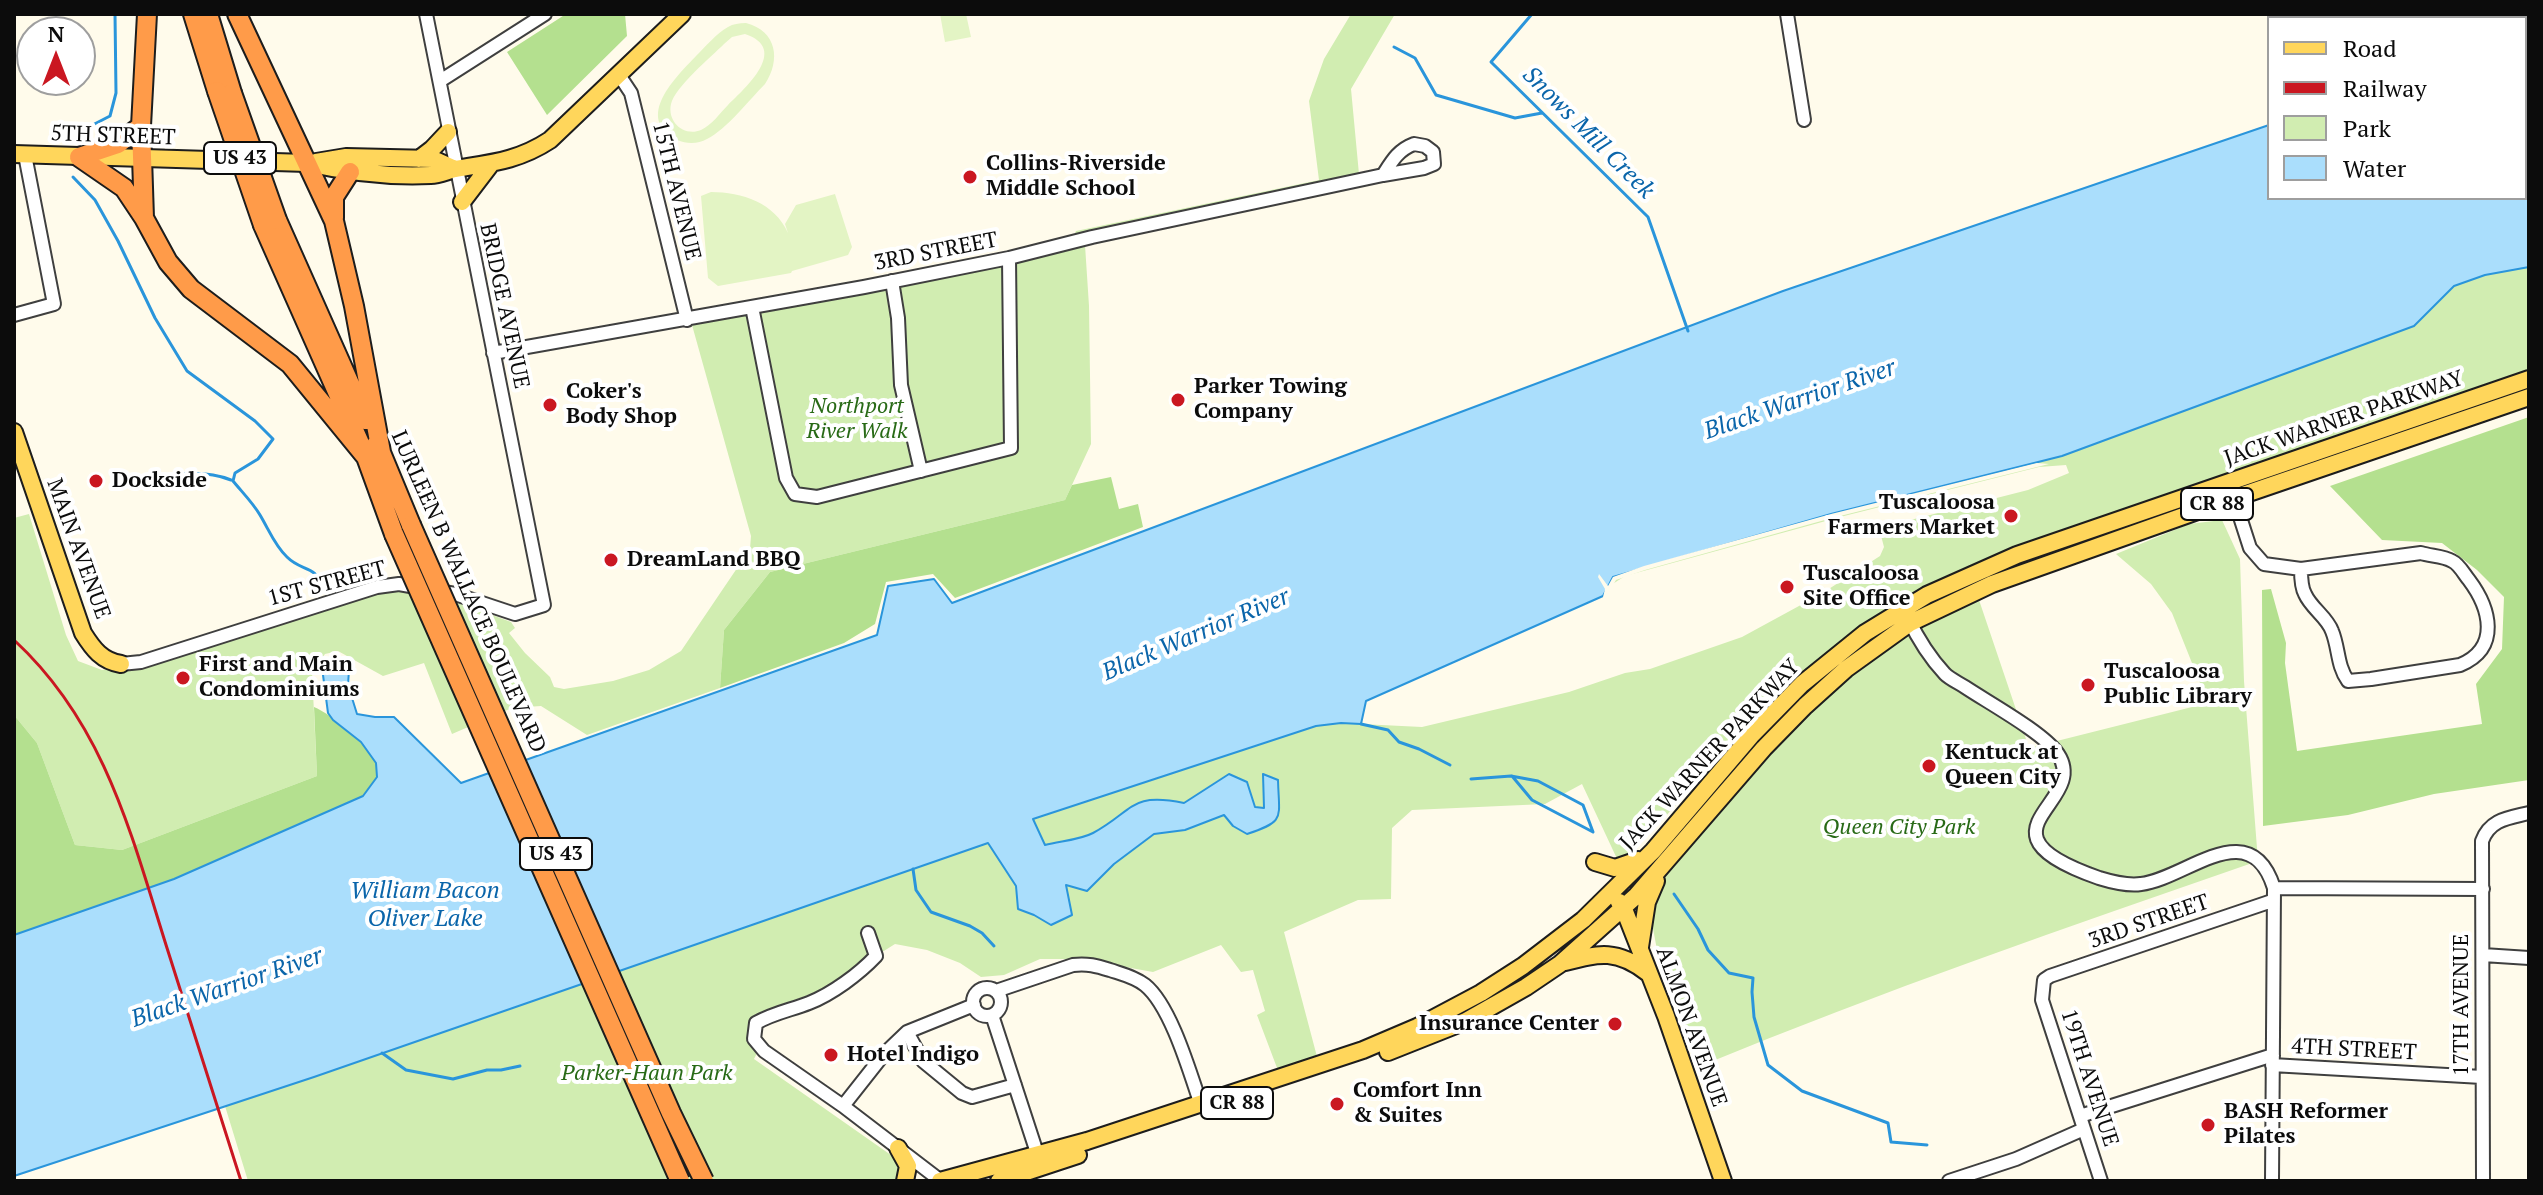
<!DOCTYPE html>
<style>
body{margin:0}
#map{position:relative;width:2543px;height:1195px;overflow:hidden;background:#fffbeb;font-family:"PT Serif",serif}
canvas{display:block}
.frame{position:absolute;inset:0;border:16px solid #0c0c0c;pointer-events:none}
.legend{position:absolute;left:2267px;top:16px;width:260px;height:184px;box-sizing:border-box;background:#fff;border:2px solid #9e9e9e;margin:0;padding:10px 14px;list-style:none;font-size:24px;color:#0c0c0c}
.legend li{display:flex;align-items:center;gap:16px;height:40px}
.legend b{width:40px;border:2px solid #9e9e9e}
.north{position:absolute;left:16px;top:16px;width:80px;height:80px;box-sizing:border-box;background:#fff;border:2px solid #9e9e9e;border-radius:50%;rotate:0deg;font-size:22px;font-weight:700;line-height:32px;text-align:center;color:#0c0c0c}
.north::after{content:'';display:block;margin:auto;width:28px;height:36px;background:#ca1721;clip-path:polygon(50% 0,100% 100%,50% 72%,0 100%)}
</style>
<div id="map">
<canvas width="2543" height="1195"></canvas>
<div class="frame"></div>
<ul class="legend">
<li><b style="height:10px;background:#ffd65b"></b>Road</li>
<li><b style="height:10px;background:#ca1721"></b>Railway</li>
<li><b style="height:22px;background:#d1edb1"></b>Park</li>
<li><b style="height:22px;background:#aadefc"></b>Water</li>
</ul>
<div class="north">N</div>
</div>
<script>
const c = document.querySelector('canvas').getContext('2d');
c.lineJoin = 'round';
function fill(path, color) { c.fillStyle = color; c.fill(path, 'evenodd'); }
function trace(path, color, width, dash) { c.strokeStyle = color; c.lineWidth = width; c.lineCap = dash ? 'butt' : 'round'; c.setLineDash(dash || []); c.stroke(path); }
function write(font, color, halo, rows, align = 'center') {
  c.font = font + ' "PT Serif",serif'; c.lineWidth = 8; c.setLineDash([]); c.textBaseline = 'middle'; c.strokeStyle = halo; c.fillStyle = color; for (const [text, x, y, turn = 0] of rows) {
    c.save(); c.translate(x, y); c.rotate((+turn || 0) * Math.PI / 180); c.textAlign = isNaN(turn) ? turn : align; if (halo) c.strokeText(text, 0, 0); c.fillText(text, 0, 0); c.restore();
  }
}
fill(new Path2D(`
 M1351 14H1395L1351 89 1360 185 1085 245 1089 306 1091 444 1065 500 770 572 724 630 720 688 587 735 541 706 512 708 452 734 424 663 383 676 338 651 325 654 312 671 317 776 122 850 75 845 37 743 14 715V518L29 514 66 635 78 661 102 670 152 661 373 590C421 588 466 605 511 622L515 628 509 633 525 653 550 677 554 687 564 689 613 681 649 670 681 651 750 549 751 536 692 325 1069 246 1076 231 1319 180 1309 101 1324 59Z
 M2529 267V369L2277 456 1981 564 1883 611 1803 671 1761 710 1665 817 1619 863 1582 784 1545 804 1412 810 1392 828 1391 899 1358 900 1284 932 1320 1068 1282 1081 1257 1015 1265 1011 1253 970 1241 972 1221 945 1153 972 1081 959H1040L1004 975 981 977 960 963 927 950 895 944 820 991 756 1014C745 1028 746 1040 757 1053L754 1059 898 1160 901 1164V1181H248L225 1106 988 842 1016 886 1018 909 1034 915 1066 884 1087 891 1114 864 1154 834 1185 830 1224 815 1233 826 1265 808 1255 807 1247 782 1229 774 1184 803C1129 791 1134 812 1093 833 1079 840 1059 841 1044 845L1033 819 1316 726 1341 723 1422 727 1569 692 1625 673 1650 669 1742 637 1821 594 1880 556 1884 547 1879 528 2028 490 2069 473 2066 465 2039 467 1844 516 1625 576 1608 587 1599 574 2062 456 2413 326 2453 286 2485 275Z
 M2222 520 2240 559 2244 681 2258 861C2070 926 1882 991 1698 1067L1658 955 1651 918 1664 866 1764 748 1906 627 1978 597 2029 748 2208 703 2172 613 2151 584 2116 554 2189 524Z`), '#d1edb1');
fill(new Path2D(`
 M566 14H625L627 36 547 115 507 52Z
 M2529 417V780L2434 794 2348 815 2263 826 2262 590 2271 589 2286 643 2285 663 2297 751 2482 724 2476 684 2502 649 2504 597 2477 570 2442 543 2382 540 2330 486Z
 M1111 477 1119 509 1138 504 1143 527 955 598 933 574 886 582 875 624 844 643 720 688 724 630 770 572 1065 500 1072 485Z
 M314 707C331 714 371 745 376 764 377 768 377 773 377 777L363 796 174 879 14 935V715L37 743 75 845 122 850 317 776Z`), '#b4e08f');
fill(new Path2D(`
 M940 14H966L971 37 945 42Z
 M746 23C777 31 781 60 765 84 749 100 727 129 707 139 698 144 687 144 677 140 633 118 677 76 696 56 706 46 716 34 728 27 733 24 739 23 746 23ZM745 34C790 49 745 88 728 105 720 113 712 125 701 130 684 137 667 122 671 104 675 87 711 57 724 44L732 37Z
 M711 192C742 192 775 203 788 233L785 224 796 205 835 194 852 247 848 255 792 271 791 273 718 286 708 278 701 196Z`), '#e3f4c4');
const water = new Path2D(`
 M2529 37V267L2485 275 2454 286 2414 326 2062 456 1831 514 1613 577 1603 596 1366 701 1361 724 1341 723 1316 726 1033 819 1045 845C1060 841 1080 840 1093 833 1134 811 1129 792 1184 803L1229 774 1247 782 1255 807 1264 808 1263 774 1278 780C1279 819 1286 821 1247 834L1233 826 1224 815 1185 830 1154 834 1114 864 1087 891 1066 885 1072 915 1051 925 1034 915 1018 909 1016 886 988 843 314 1077 14 1176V935L174 879 363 796 377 777 376 763 361 742 333 720 328 713 323 675 327 664 338 661 349 670 348 685 357 714 375 717H394L461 783 877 635 888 586 934 579 952 603 1783 291 2269 125V198H2525V38Z`);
fill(water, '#aadefc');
trace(water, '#2a95db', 2);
fill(new Path2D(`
 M2037 463 2049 464 1832 518 1645 570 1616 580 1606 598 1602 601 1605 589 1598 577 1599 574 1608 586 1613 577 1644 566 1831 514Z`), '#fffbeb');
trace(new Path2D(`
 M1532 14 1491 62 1648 217 1688 331
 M1394 47 1415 58 1436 95 1515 118 1542 113
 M77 133 110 116 116 93 115 14
 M73 177 95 200 118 241 155 318 187 371 255 421 273 439 258 459 235 473 233 481C242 492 253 503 260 515 269 530 275 546 287 557 302 572 314 564 324 587
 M160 477C184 472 208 471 231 480
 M1361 724 1388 730 1399 742 1419 749 1450 765
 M1512 776 1532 800 1593 832
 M1471 779 1511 776 1538 781 1583 805 1593 832
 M913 869 916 890 931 912 970 926 982 933 994 946
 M1674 894 1698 929 1708 950 1729 973 1753 978 1752 992 1754 1017 1768 1065 1802 1091 1888 1123 1891 1142 1927 1145
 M382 1053 406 1070 453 1079 487 1070H501L520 1066`), '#2a95db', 3);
const minor = new Path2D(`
 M1787 14 1804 120
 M619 75 631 93 687 320
 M440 81 545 14
 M1414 144 1425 146 1433 152 1434 164 1424 168 1383 175C1392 161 1398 150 1414 144Z
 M892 281 898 318 901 385 921 471
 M752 307 786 478 795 494 817 497 1011 448 1009 258
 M14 315 54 304 25 155
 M493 353 864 287 1009 258 1092 237 1383 175
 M2232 492 2250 548 2264 564 2301 569
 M2421 553C2430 556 2444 556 2452 561 2459 564 2464 574 2469 580 2490 608 2501 648 2460 665L2371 679 2348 681C2337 666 2339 648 2332 631 2327 617 2311 608 2305 594 2301 587 2301 577 2301 569Z
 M1908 618C1917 637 1931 659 1945 674 1950 679 1959 683 1965 687 1989 703 2044 733 2058 754 2091 804 1965 831 2099 878 2112 882 2127 886 2141 884 2186 879 2250 812 2274 888L2272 1181
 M121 664 141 662 377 587 399 584 455 594 515 614 544 605 426 14
 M2274 888 2483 889
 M868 933 876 956C859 974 832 994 809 1003 791 1010 773 1013 756 1023L754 1039 764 1051 843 1106 941 1181
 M2483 955 2529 958
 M973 1002a14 14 0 1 1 28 0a14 14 0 1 1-28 0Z
 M996 991 1073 965C1087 963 1097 966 1110 970 1122 974 1135 977 1145 985 1171 1006 1190 1073 1201 1105
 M992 1015 1038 1156
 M907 1032 923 1061 962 1093 972 1097 1015 1085
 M2272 1065 2482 1077
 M843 1106 884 1054 907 1032 974 1005
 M2080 1116 2273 1055
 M1949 1181 2016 1159 2084 1129
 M2101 1181 2042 1000 2044 980 2050 976 2272 901
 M2483 1181 2482 841C2490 819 2509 818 2529 813`);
const major = new Path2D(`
 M14 154 307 163C347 172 389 177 431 175 439 175 447 171 455 169 491 163 518 161 550 140L682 14
 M419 159 432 149 448 132
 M316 162 346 157 433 159 455 169
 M462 202 491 164
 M14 432 83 633C93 649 102 661 121 664
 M1595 862 1615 868 1638 860
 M1619 902 1624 909 1666 1016 1723 1181
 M1640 947 1647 902 1656 881
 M1565 962C1600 953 1617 949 1648 973
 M1388 1052 1466 1021 1526 987 1560 964 1636 896 1764 748 1805 706 1846 669 1910 623 1992 584 2234 498 2529 397
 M898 1148 908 1166 905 1181
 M940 1181 1087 1141 1363 1050 1417 1027 1481 993 1523 966 1583 920 1653 851 1751 736 1802 684 1865 633 1927 595 2017 555 2529 379
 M999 1181 1078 1155`);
const highway = new Path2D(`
 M193 14 217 91
 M208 14 232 93
 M237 14 334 221 354 306 381 452
 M79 157 124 188 144 218 168 262 191 289 290 364 366 457
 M79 157 118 144 141 126
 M144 218 141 126 147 14
 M334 218V197L350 172
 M277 220 366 420
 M263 225 366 457 394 534
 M377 443 411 525`);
trace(minor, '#3f3f3f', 16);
trace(major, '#1d1d1d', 20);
trace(highway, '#1d1d1d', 22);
trace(minor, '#fff', 12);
trace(major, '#ffd65b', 16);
trace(highway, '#ff9b49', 18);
trace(new Path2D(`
 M14 640C105 724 131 834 167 948 192 1026 216 1103 241 1181`), '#ca1721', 3);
const highwayBridge = new Path2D(`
 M217 91 263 225
 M232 93 277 220
 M411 525 671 1113 704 1181
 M394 534 680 1181`);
trace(highwayBridge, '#1d1d1d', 22, []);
trace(highwayBridge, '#ff9b49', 18);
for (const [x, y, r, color] of [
 [970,177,8,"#ca1721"],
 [1178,400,8,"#ca1721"],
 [550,405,8,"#ca1721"],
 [96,481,8,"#ca1721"],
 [2011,516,8,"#ca1721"],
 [611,560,8,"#ca1721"],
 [1787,587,8,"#ca1721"],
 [183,678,8,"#ca1721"],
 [2088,685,8,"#ca1721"],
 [1929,766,8,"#ca1721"],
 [1615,1024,8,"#ca1721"],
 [831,1055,8,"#ca1721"],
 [1337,1104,8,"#ca1721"],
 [2208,1125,8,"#ca1721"]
]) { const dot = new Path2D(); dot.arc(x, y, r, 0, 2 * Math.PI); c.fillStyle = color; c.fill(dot); trace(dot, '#fff', 3); }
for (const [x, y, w] of [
 [240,158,72],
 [2217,504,72],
 [556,854,72],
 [1237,1103,72]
]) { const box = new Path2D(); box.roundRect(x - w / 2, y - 16, w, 32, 6); c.fillStyle = '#fff'; c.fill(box); trace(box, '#0c0c0c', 2); }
write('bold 20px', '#0c0c0c', null, [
 ["US 43",240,158],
 ["CR 88",2217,504],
 ["US 43",556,854],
 ["CR 88",1237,1103]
]);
write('22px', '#0c0c0c', '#fff', [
 ["5TH STREET",113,136,2],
 ["15TH AVENUE",676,191,76],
 ["3RD STREET",936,252,-11],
 ["BRIDGE AVENUE",504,306,78],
 ["JACK WARNER PARKWAY",2344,419,-19],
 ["MAIN AVENUE",78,549,70],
 ["1ST STREET",327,584,-15],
 ["LURLEEN B WALLACE BOULEVARD",468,592,66],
 ["JACK WARNER PARKWAY",1710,755,-47],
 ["3RD STREET",2149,922,-19],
 ["17TH AVENUE",2462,1005,-90],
 ["ALMON AVENUE",1691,1027,70],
 ["4TH STREET",2354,1050,3],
 ["19TH AVENUE",2089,1078,72]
]);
write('bold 22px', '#0c0c0c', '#fff', [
 ["Collins-Riverside",986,164],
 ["Middle School",986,189],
 ["Parker Towing",1194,387],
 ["Company",1194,412],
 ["Coker's",566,392],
 ["Body Shop",566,417],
 ["Dockside",112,481],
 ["Tuscaloosa",1995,503,"right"],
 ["Farmers Market",1995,528,"right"],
 ["DreamLand BBQ",627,560],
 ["Tuscaloosa",1803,574],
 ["Site Office",1803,599],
 ["First and Main",199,665],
 ["Condominiums",199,690],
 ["Tuscaloosa",2104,672],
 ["Public Library",2104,697],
 ["Kentuck at",1945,753],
 ["Queen City",1945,778],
 ["Insurance Center",1599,1024,"right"],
 ["Hotel Indigo",847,1055],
 ["Comfort Inn",1353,1091],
 ["& Suites",1353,1116],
 ["BASH Reformer",2224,1112],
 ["Pilates",2224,1137]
], 'left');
write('italic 22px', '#286a16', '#fff', [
 ["Northport",857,407],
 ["River Walk",857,432],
 ["Queen City Park",1899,828],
 ["Parker-Haun Park",647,1074]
]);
write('italic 24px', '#0a65aa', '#fff', [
 ["Snows Mill Creek",1588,133,45],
 ["Black Warrior River",1800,400,-19],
 ["Black Warrior River",1196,635,-23],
 ["William Bacon",425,891],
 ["Oliver Lake",425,919],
 ["Black Warrior River",227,988,-19]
]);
</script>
